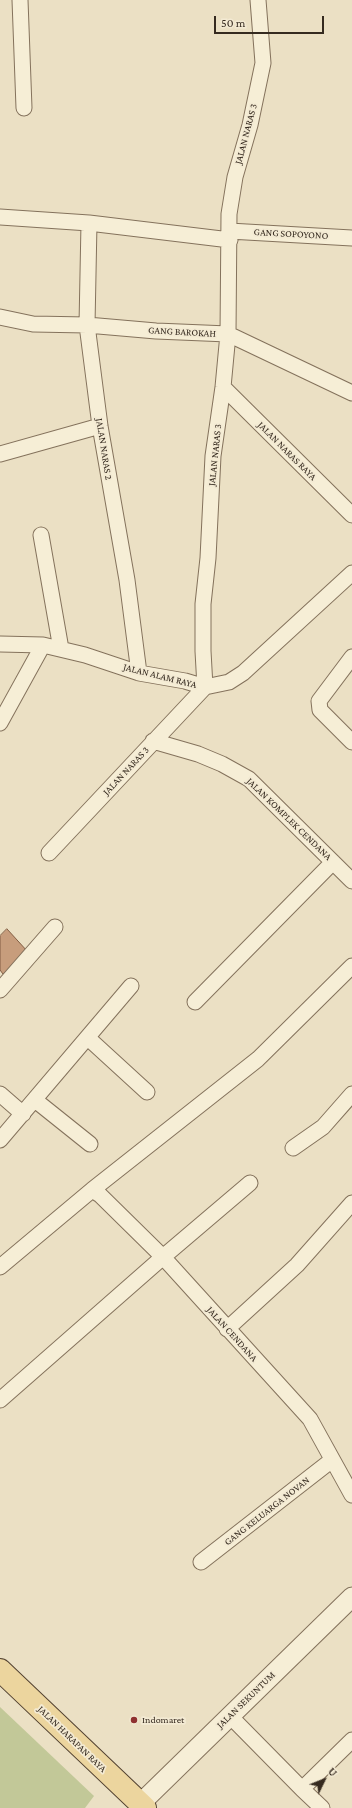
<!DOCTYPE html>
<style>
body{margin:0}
#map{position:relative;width:352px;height:1808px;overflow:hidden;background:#ebe0c4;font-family:"Crimson Pro",serif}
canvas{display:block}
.north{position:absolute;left:304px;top:1760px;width:40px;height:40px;-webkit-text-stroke:3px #f3ead3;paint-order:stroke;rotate:47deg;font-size:11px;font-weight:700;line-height:16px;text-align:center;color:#352a1f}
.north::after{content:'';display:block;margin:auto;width:14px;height:18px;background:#352a1f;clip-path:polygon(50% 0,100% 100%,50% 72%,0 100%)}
.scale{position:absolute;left:214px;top:16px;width:110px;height:18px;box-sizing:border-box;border:2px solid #352a1f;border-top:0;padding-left:5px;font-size:12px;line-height:14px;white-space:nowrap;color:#352a1f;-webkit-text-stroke:3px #f3ead3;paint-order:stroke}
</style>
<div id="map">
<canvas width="352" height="1808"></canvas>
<div class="north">U</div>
<div class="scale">50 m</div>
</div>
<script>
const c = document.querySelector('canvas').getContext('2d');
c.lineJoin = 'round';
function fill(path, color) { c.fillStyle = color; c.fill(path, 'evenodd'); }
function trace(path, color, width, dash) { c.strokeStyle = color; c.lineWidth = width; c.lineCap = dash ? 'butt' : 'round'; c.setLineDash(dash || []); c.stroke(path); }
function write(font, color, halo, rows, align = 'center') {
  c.font = font + ' "Crimson Pro",serif'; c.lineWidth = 3.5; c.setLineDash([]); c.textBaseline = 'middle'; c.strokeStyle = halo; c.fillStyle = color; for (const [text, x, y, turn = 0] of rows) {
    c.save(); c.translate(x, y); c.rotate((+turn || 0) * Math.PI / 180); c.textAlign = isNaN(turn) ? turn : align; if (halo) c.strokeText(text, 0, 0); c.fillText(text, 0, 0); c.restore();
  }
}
fill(new Path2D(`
 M0 1707 94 1796 85 1808H0Z`), '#c2c898');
const building = new Path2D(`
 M7 929 28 952 3 974 0 970V936Z`);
fill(building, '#c79d7c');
trace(building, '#825d43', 1);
const minor = new Path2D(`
 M20 0 24 108
 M0 217 89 223 230 240
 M89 223 87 325 100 426 127 580 139 673
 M229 231 352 238
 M0 317 33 324 87 325 156 331 228 334 352 393
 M223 387 352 515
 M0 454 100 426
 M41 535 61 649
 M0 644 43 645 85 655 139 673 185 681 205 687 229 682 243 673 352 573
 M352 657 319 701 320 710 352 742
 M0 723 43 645
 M153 741 198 754 222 764 249 779 352 881
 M49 853 205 687 203 651V604L208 558 213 456 223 387 228 334 229 214 235 177 250 125 263 63 258 0
 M0 990 55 927
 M195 1002 333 862
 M88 1038 147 1092
 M0 1094 23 1114
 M35 1100 90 1144
 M0 1140 131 986
 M293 1148 323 1127 352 1094
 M92 1190 100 1195 163 1257 310 1419 352 1495
 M0 1267 92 1190 258 1059 352 966
 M227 1329 297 1265 352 1203
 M0 1400 163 1257 250 1183
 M201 1562 332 1460
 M230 1716 302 1789 352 1740
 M302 1789 322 1808`);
const tertiary = new Path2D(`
 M140 1804 352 1597`);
const primary = new Path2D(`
 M0 1670 145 1808`);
trace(minor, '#84725c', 17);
trace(tertiary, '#84725c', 21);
trace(primary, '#524130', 24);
trace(minor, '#f6eed6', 15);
trace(tertiary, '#f6eed6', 19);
trace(primary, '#ecd59e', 22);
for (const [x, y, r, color] of [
 [134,1720,4,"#8f3130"]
]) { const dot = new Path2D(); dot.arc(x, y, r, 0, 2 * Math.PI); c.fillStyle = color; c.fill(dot); trace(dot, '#f3ead3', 1.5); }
write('10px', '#352a1f', '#f3ead3', [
 ["JALAN NARAS 3",246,134,-75],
 ["GANG SOPOYONO",291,234,3],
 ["GANG BAROKAH",182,332,3],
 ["JALAN NARAS 2",104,449,81],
 ["JALAN NARAS RAYA",287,451,45],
 ["JALAN NARAS 3",215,455,-84],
 ["JALAN ALAM RAYA",160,676,14],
 ["JALAN NARAS 3",126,771,-47],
 ["JALAN KOMPLEK CENDANA",289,819,44],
 ["JALAN CENDANA",232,1334,48],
 ["GANG KELUARGA NOVAN",267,1511,-38],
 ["JALAN SEKUNTUM",246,1700,-44],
 ["JALAN HARAPAN RAYA",72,1739,44]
]);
write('10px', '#352a1f', '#f3ead3', [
 ["Indomaret",142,1720]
], 'left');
</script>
